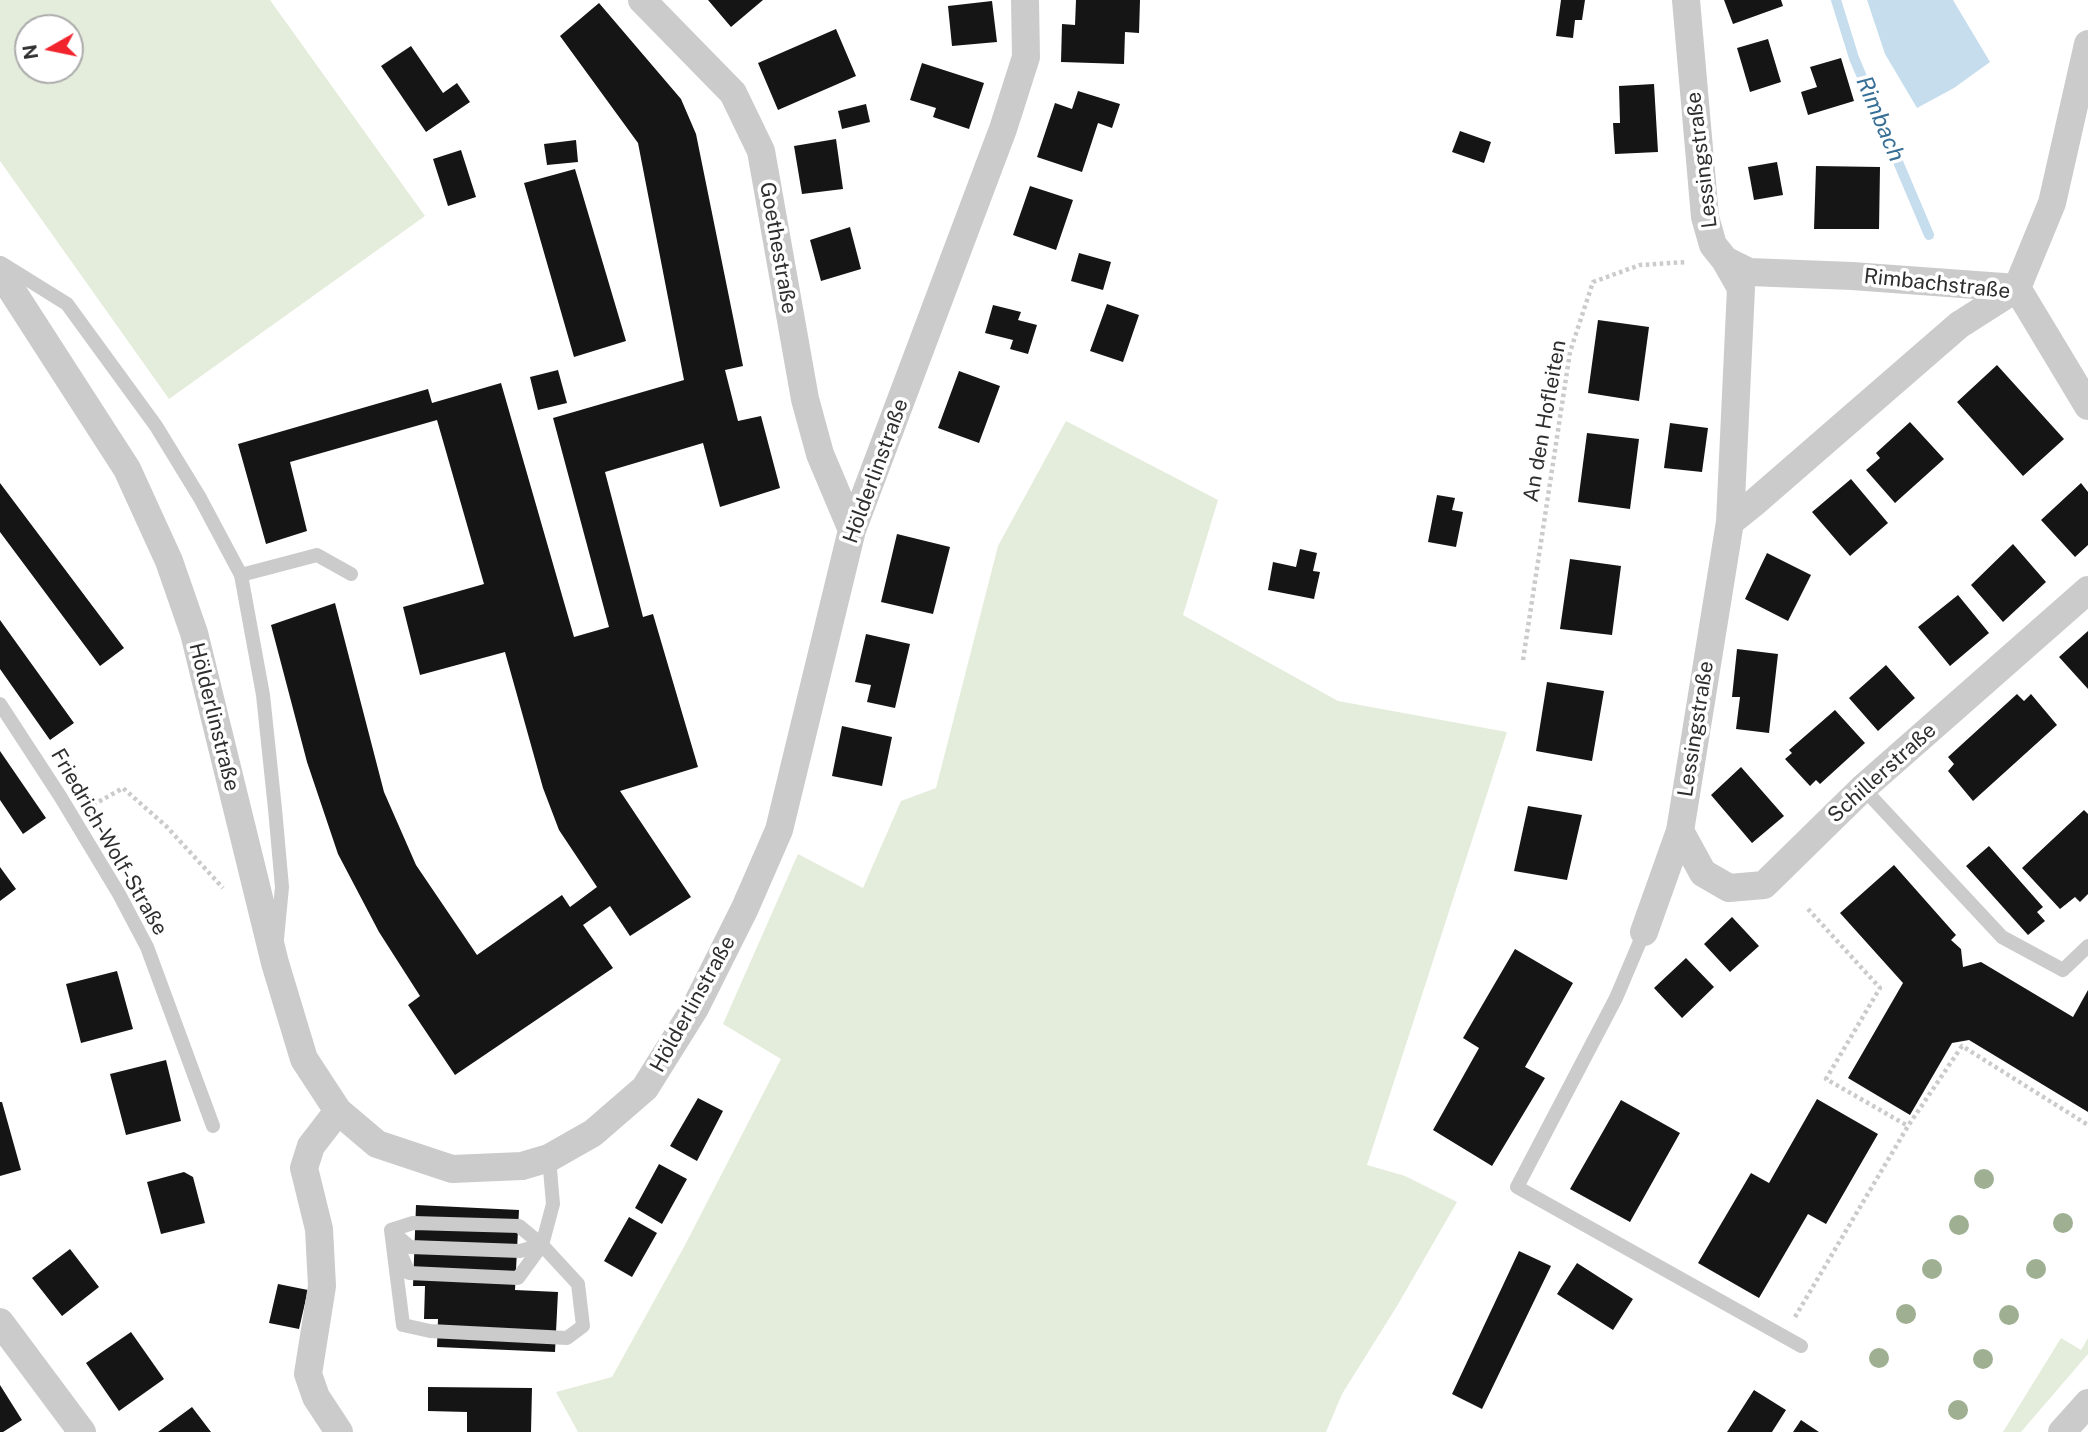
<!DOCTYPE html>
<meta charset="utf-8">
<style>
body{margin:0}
#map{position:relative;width:2088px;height:1432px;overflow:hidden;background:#fff;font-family:"Public Sans",sans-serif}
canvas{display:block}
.north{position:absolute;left:14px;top:14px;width:70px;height:70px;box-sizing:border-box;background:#fff;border:2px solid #ababab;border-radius:50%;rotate:261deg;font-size:19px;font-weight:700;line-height:28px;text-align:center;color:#2e2e2e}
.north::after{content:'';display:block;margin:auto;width:24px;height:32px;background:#f1242d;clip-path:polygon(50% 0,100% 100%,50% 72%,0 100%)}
</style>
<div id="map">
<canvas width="2088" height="1432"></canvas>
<div class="north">N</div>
</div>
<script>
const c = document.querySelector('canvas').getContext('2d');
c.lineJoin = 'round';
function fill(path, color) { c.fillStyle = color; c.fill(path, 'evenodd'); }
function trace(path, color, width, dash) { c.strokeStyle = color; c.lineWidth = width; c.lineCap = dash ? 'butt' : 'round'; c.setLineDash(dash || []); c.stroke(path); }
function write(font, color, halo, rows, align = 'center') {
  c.font = font + ' "Public Sans",sans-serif'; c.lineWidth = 7; c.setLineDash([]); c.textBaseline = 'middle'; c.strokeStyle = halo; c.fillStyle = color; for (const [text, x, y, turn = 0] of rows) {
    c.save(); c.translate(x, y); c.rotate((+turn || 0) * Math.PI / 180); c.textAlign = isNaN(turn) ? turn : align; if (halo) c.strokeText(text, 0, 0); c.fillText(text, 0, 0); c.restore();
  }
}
fill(new Path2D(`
 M0 0H270L425 216 169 399 0 161ZM70 28V70H28V28Z
 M1066 421 1218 500 1183 615 1338 701 1507 732 1367 1165 1405 1176 1457 1202 1397 1306 1342 1394 1326 1432H578L556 1392 612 1377 685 1245 781 1059 723 1024 798 854 863 888 901 801 936 788 998 546Z
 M2061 1338 2081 1350 2088 1338V1354L2021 1432H2003Z`), '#e4eddb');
fill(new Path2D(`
 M1867 0H1953L1990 62 1954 88 1917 108 1885 54Z`), '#c6ddee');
trace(new Path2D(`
 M1836 0 1854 58 1929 235`), '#c6ddee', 10);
fill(new Path2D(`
 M708 0H763L731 27Z
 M1076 0H1140L1139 33 1125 32 1124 64 1061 62 1062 24 1075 25Z
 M1561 0H1585L1582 20H1575L1573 38 1556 36Z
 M1724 0H1781L1783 6 1733 24Z
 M992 1 997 42 952 46 948 6Z
 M599 3 681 99 696 134 743 366 725 370 738 421 761 416 780 488 720 507 703 443 605 472 643 617 653 614 698 767 620 791 691 897 630 936 610 906 583 925 613 968 455 1075 408 1005 420 996 379 932 338 854 307 762 271 625 335 603 384 792 416 865 477 955 562 895 570 907 597 887 559 830 543 788 505 652 420 675 403 607 484 584 437 420 290 462 307 531 266 544 238 444 428 389 432 403 501 383 574 637 609 627 553 418 684 380 638 143 560 36Z
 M836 29 856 76 778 110 758 63Z
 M1768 39 1781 82 1750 92 1737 48Z
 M411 46 443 93 457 83 470 102 426 132 381 66Z
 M1841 58 1854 101 1808 115 1801 92 1817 87 1810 67Z
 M922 63 984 83 969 129 933 117 936 108 910 100Z
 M1654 84 1658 152 1615 154 1613 123H1620L1619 86Z
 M1078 91 1120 104 1112 128 1098 123 1082 172 1037 157 1055 103 1072 109Z
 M866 104 870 122 842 129 838 111Z
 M1460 131 1491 142 1484 163 1452 152Z
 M836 139 843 189 802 194 794 146Z
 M576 140 578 162 547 165 544 144Z
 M461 150 476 197 448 206 433 159Z
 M1777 162 1783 195 1754 200 1748 167Z
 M1816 166 1880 167 1879 229H1814Z
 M575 169 626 341 574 357 524 183Z
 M1030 186 1073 200 1056 250 1013 235Z
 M850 227 861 269 821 281 810 240Z
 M1079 253 1111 262 1103 290 1071 281Z
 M1107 304 1139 315 1123 362 1090 351Z
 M993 305 1021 312 1018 320 1037 325 1028 354 1010 349 1013 340 985 333Z
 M1598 320 1649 327 1639 401 1588 393Z
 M1997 365 2064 439 2023 476 1957 402Z
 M558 370 567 403 538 410 530 377Z
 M959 371 1000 386 979 443 938 428Z
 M1910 422 1944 459 1895 503 1866 470 1880 458 1876 453Z
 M1670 423 1708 428 1702 472 1664 468Z
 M1587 433 1639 439 1630 509 1578 502Z
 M1851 479 1888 523 1850 556 1812 512Z
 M0 483 124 648 100 666 0 532Z
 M2081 483 2088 492V545L2075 557 2041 520Z
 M1437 495 1455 498 1452 510 1463 512 1456 547 1428 542Z
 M897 534 950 547 933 614 881 602Z
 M2013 544 2046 582 2003 622 1971 585Z
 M1300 549 1317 553 1313 571 1320 572 1314 599 1268 590 1273 562 1296 567Z
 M1767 553 1811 575 1788 621 1745 599Z
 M1570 559 1621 566 1612 635 1560 629Z
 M1958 595 1989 633 1950 666 1918 627Z
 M0 620 74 723 50 740 0 669Z
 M2088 631V689L2059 657Z
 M866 634 910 644 895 708 867 702 871 685 855 682Z
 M1737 649 1778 654 1769 733 1736 729 1740 697H1732Z
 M1886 665 1915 698 1878 731 1849 698Z
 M1547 682 1604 691 1592 761 1536 751Z
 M2017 694 2024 701 2031 694 2057 725 1973 801 1948 771 1954 764 1948 757Z
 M1835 710 1865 743 1820 784 1816 780 1810 786 1785 759 1792 753 1789 750Z
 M842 726 892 737 882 786 832 776Z
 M0 751 46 818 23 834 0 800Z
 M1741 767 1784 816 1752 843 1711 795Z
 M1528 806 1582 815 1567 880 1514 871Z
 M2084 810 2088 814V894L2080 902 2075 897 2060 909 2022 868Z
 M1989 846 2043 907 2037 912 2045 921 2028 935 1966 866Z
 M1894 865 1956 935 1951 940 1961 949 1963 967 1981 962 2073 1017 2088 990V1112L1969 1040 1952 1043 1910 1115 1848 1078 1903 983 1840 913Z
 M0 867 16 889 0 901Z
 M1732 917 1759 946 1730 972 1704 944Z
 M1515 949 1573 983 1525 1067 1545 1078 1492 1166 1433 1130 1479 1048 1463 1038Z
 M1686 958 1714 987 1682 1018 1654 988Z
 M117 971 133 1029 81 1043 66 984Z
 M166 1060 181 1121 126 1135 110 1074Z
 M698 1098 723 1111 697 1161 670 1146Z
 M1817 1099 1878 1134 1826 1224 1808 1214 1759 1298 1698 1263 1751 1173 1769 1183Z
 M1621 1100 1680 1133 1630 1222 1570 1189Z
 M0 1102H2L21 1170 0 1176Z
 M659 1164 687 1179 662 1224 635 1208Z
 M184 1172 193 1177 205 1223 161 1234 147 1182Z
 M416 1205 519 1210 515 1290 558 1292 555 1352 437 1347 438 1319H424L425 1286H413Z
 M629 1217 657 1233 632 1277 604 1261Z
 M70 1249 99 1287 62 1316 32 1278Z
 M1519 1251 1551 1266 1482 1409 1452 1394Z
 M1577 1263 1633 1299 1613 1330 1557 1294Z
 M278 1284 308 1290 299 1329 269 1323Z
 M131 1332 164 1379 119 1411 86 1363Z
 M0 1385 22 1420 3 1432H0Z
 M428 1387 532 1388 531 1432H467V1412L428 1411Z
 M1754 1390 1786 1410 1772 1432H1727Z
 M192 1407 211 1432H158Z
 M1801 1420 1819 1432H1793Z`), '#151515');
trace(new Path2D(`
 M1523 660 1570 352 1593 282 1640 265 1687 262
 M93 805 123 788 166 826 223 888
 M1808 909 1880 988 1826 1079 1908 1126
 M1795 1317 1908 1126 1962 1046 2088 1125`), '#cbcbcb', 4.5, [3.5, 3.5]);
trace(new Path2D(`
 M1 263 67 304 156 426 200 498 241 575 263 695 275 809 282 887 277 939
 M241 575 317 555 351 574
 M0 704 60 796 119 894 147 947 213 1126
 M1863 788 2002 937 2063 970 2088 946
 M1644 932 1616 998 1517 1187 1801 1346
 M391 1230 403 1325 430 1331 567 1338 583 1326 578 1284 542 1245
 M391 1230 413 1223 519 1226 542 1245 553 1204 549 1158
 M395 1234 410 1247 520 1251 542 1245
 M398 1248 409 1273 518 1278 542 1245`), '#cbcbcb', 14);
trace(new Path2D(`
 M642 0 733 93 761 151 805 399 820 454 852 530
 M1725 260 1749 272 1852 276 2017 288
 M0 272 127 469 169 561 194 633 275 963 304 1059 338 1111 377 1144 452 1169 522 1166 549 1158 593 1133 645 1088 695 1008 745 908 779 830 852 530 1003 129 1026 57 1025 0
 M2017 288 2052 203 2088 44
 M2017 288 2088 406
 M1730 522 1755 502 1959 325 2017 288
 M1680 831 1703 873 1729 888 1764 885 1863 788 2088 590
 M1644 932 1680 831 1730 522 1741 288 1725 260 1713 245 1705 217 1686 0
 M338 1111 311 1146 304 1168 319 1229 322 1286 308 1374 316 1397 339 1432
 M0 1322 82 1432
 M2062 1432 2088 1403`), '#cbcbcb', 28);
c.fillStyle = '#9eaf92';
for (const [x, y] of [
 [1984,1179],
 [2063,1223],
 [1959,1225],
 [1932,1269],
 [2036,1269],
 [1906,1314],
 [2009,1315],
 [1879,1358],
 [1983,1359],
 [1958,1410]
]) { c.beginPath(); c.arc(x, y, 10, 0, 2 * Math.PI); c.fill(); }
write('21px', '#2e2e2e', '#fff', [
 ["Lessingstraße",1702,160,-97],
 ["Goethestraße",778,248,80],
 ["Rimbachstraße",1937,284,6],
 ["An den Hofleiten",1545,421,-80],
 ["Hölderlinstraße",876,471,-70],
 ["Hölderlinstraße",214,717,76],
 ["Lessingstraße",1696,729,-81],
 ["Schillerstraße",1882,773,-42],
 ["Friedrich-Wolf-Straße",109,842,60],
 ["Hölderlinstraße",693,1004,-61]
]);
write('italic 23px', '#366e96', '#fff', [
 ["Rimbach",1880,119,67]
]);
</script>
